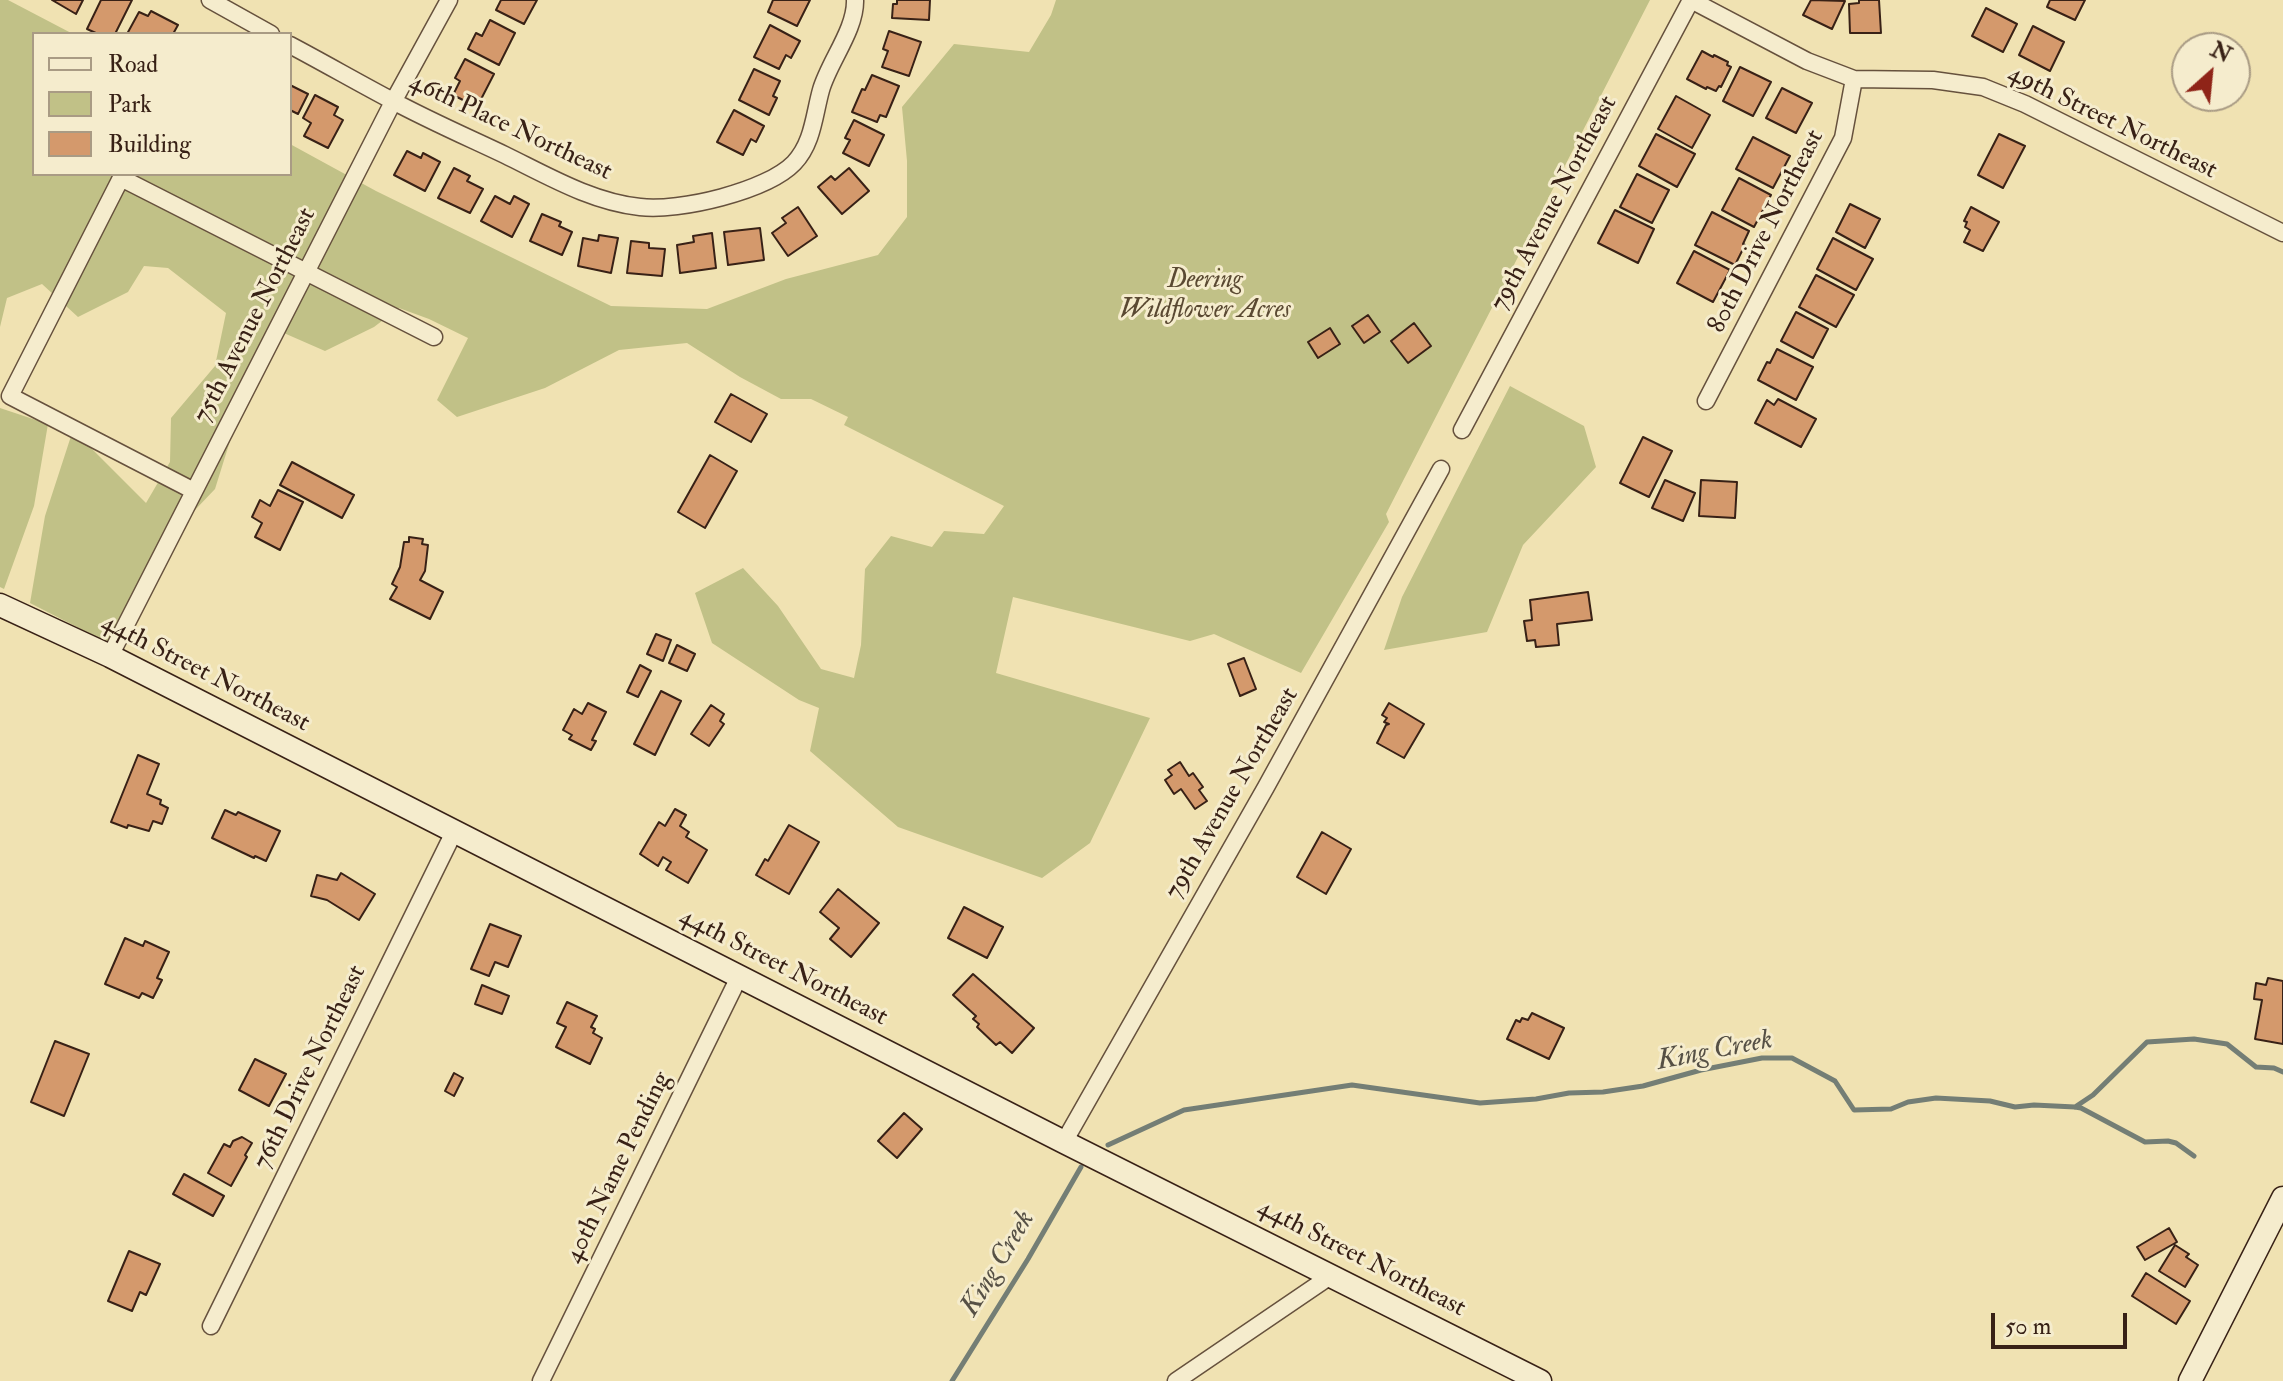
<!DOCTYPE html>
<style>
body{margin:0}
#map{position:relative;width:2283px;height:1381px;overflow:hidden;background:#f0e2b2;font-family:"IM FELL Double Pica",serif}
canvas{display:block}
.legend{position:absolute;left:32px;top:32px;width:260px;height:144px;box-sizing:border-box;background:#f5eccd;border:2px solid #a99b84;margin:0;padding:10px 14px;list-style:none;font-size:24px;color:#382116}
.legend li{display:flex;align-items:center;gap:16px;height:40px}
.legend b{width:40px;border:2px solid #a99b84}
.north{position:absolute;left:2171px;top:32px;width:80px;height:80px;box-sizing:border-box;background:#f5eccd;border:2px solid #a99b84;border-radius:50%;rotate:27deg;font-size:22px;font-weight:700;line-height:32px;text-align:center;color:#382116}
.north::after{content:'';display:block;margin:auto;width:28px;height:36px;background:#8f2418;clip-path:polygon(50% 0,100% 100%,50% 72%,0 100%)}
.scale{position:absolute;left:1991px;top:1313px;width:136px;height:36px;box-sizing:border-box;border:4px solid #382116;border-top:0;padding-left:10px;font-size:24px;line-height:28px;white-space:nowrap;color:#382116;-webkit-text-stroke:6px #f5eccd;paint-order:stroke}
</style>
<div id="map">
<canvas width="2283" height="1381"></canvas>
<ul class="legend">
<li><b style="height:10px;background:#f5eccd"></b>Road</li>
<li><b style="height:22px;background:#c1c187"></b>Park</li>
<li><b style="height:22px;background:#d4996c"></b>Building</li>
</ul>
<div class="north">N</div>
<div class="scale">50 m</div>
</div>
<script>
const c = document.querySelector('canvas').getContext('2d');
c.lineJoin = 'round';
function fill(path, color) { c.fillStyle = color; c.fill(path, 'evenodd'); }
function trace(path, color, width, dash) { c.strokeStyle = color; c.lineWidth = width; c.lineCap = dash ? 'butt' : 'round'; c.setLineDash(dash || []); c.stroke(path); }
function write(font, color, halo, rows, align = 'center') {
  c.font = font + ' "IM FELL Double Pica",serif'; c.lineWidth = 6; c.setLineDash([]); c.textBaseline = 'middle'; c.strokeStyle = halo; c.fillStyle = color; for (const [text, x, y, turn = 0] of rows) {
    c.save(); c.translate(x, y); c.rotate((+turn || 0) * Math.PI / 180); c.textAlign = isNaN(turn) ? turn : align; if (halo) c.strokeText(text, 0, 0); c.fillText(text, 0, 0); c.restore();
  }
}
fill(new Path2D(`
 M0 0H8L73 34H34V174H290V144L376 191 611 306 707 309 786 279 878 255 907 217V161L902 107 954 44 1029 52 1051 15 1056 0H1650L1386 514 1389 522 1301 673 1214 634 1190 641 1013 597 996 673 1150 718 1090 843 1042 878 898 827 810 751 819 708 799 700 712 643 695 593 743 568 778 606 821 669 854 678 861 645 865 569 891 536 932 547 944 531 984 534 1004 506 844 425 848 417 811 399H781L740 377 687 343 619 350 545 388 457 417 437 400 468 338 429 319 399 308 374 327 325 351 277 330 230 441 215 489 176 530 118 648 30 603 45 516 73 430 146 503 170 462 171 418 215 366 226 313 168 268 144 266 128 292 78 317 42 284 7 298 0 327Z
 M1510 386 1584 426 1596 467 1523 545 1487 632 1384 650 1402 597Z
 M0 408 48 424 34 506 4 589 0 587Z`), '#c1c187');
trace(new Path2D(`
 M2075 1107 2093 1095 2147 1042 2194 1039 2227 1044 2256 1067 2274 1068 2283 1072
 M1108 1145 1184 1110 1352 1085 1480 1103 1536 1099 1569 1093 1603 1092 1643 1086 1701 1070 1762 1058H1792L1835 1081 1854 1110 1891 1109 1908 1102 1936 1098 1990 1101 2015 1107 2034 1105 2075 1107 2081 1108 2145 1142 2168 1141 2176 1143 2194 1156
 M952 1381 1028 1259 1081 1167`), '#747e75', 5);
const building = new Path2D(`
 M52 0H83L76 14Z
 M101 0H132L115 34H98L87 29Z
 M501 0H537L524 24 496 10Z
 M773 0H810L797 26 768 12Z
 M897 0H930L929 20 892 18 893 4H897Z
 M1811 0 1845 1 1832 29 1803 15Z
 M1859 0H1879L1881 33H1850L1849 4 1859 3Z
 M2050 0H2085L2075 20 2047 7Z
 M1986 8 2017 24 2003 52 1972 36Z
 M151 11 178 25 173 34H127L139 12 148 16Z
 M490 20 515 33 499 65 468 49 476 33 482 36Z
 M770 25 800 41 791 58 786 55 779 69 754 57Z
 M2033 26 2064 42 2050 71 2019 55Z
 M889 31 921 42 909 76 882 67 888 51 883 49Z
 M1702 51 1713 57 1714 55 1728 62 1727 65 1731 67 1721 87 1719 86 1716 91 1707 87 1706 89 1687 79Z
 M465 59 494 74 477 107 453 95 460 81 455 78Z
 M1740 67 1771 82 1753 116 1723 101Z
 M754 69 780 81 773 96 777 98 769 115 739 100Z
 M872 75 899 86 886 117 880 115 877 122 852 112 862 89 865 90Z
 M290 85 308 94 298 114 290 110Z
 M1782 88 1812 103 1796 133 1766 118Z
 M315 95 338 107 334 115 343 120 328 148 304 136 311 123 303 118Z
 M1676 96 1710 115 1692 148 1658 129Z
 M734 110 764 126 756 142 751 139 743 155 717 142Z
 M854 120 884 135 869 166 843 153 850 140 845 138Z
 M1656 134 1695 154 1677 187 1639 166Z
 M1999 134 2025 146 2003 188 1978 175Z
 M1753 137 1790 156 1773 188 1736 169Z
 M407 151 421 158 423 153 440 162 425 191 394 175Z
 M454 168 470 176 467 181 483 189 470 213 438 198Z
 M849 168 869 191 842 214 818 187 831 176 835 180Z
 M1637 174 1669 190 1652 223 1620 207Z
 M1739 178 1771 195 1754 227 1722 210Z
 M495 196 510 204 514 196 529 204 512 237 481 221Z
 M1850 204 1880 219 1865 248 1836 232Z
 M798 207 817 236 788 256 772 233 786 223 782 218Z
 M1971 207 1999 222 1983 251 1964 242 1970 230 1965 227 1967 222 1964 221Z
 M1615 210 1654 229 1638 263 1598 243Z
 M1712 212 1749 231 1743 244 1745 245 1735 265 1695 245Z
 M542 214 561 222 559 226 572 232 562 255 530 241Z
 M760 228 764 260 728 265 724 232Z
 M712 233 716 268 680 273 677 245 694 242 693 236Z
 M599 235 618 238 611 273 578 266 583 238 598 241Z
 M1833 238 1873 259 1856 290 1817 269Z
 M631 241 649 243V248L665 249 662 276 627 273Z
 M1694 251 1730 270 1713 302 1677 283Z
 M1816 275 1854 295 1836 327 1799 307Z
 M1796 312 1828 329 1813 358 1781 341Z
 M1368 315 1380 332 1364 343 1352 326Z
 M1414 323 1431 346 1408 363 1391 341Z
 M1330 328 1340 344 1318 358 1308 342Z
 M1777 349 1813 367 1796 400 1758 380 1767 362 1770 363Z
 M731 394 767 414 751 442 715 422Z
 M1778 399 1816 419 1801 447 1755 423 1767 400 1774 405Z
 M1643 437 1672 451 1649 497 1620 483Z
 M710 455 737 471 705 528 678 512Z
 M292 462 354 495 342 518 280 485Z
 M1665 480 1695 493 1683 521 1652 508Z
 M1701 480 1737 482 1735 518 1699 516Z
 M278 490 303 502 280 550 255 537 262 523 252 517 260 500 270 506Z
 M409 537 423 539 422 544 428 545 425 571 420 580 443 592 430 619 390 599 397 587 392 584 400 567 404 542H409Z
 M1588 592 1592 620 1557 624 1559 645 1536 647 1535 640 1527 641 1524 621 1532 620 1530 600Z
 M656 634 671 640 663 661 647 654Z
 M677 645 695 654 687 671 669 663Z
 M1244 658 1256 689 1240 696 1228 664Z
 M640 665 651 671 638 697 627 692Z
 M661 691 681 701 655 755 634 744Z
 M588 703 606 712 592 740 596 741 591 750 569 739 572 735 563 730 574 709 582 714Z
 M1389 703 1424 724 1404 758 1377 743 1386 725 1389 724 1384 722 1387 718 1382 715Z
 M711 705 724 714 720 721 724 724 709 746 691 734Z
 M138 755 159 764 147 794 161 800 160 804 168 808 162 824 153 821 149 831 128 825 127 828 111 822Z
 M1180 762 1189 776 1193 773 1203 787 1199 790 1207 801 1195 809 1181 789 1174 794 1165 780 1172 775 1168 770Z
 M675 809 686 815 680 826 689 832 686 837 707 850 688 883 666 870 671 862 663 857 658 866 640 854 659 822 665 826Z
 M225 810 236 815 238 812 280 831 266 861 255 856 254 858 212 838Z
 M789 825 819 842 789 894 756 875 765 859 768 861Z
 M1322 832 1351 849 1326 894 1297 877Z
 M341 873 375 894 359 920 327 900 311 896 317 875 337 880Z
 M838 889 879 923 851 957 830 939 839 928 820 912Z
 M964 907 1003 927 987 958 948 938Z
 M490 924 521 936 508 967 495 962 489 976 471 969Z
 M125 938 143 946 145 941 169 952 157 978 162 980 153 998 142 993 139 998 105 984Z
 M973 974 1034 1028 1012 1053 1000 1042 996 1045 977 1027 979 1024 973 1019 976 1016 953 995Z
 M2268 978 2283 981V1044L2255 1039 2262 1000 2254 999 2256 983 2266 985Z
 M482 985 509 996 502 1014 475 1004Z
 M567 1002 597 1016 591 1027 595 1029 593 1033 602 1038 590 1064 556 1047 566 1027 557 1023Z
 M1532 1013 1564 1028 1549 1059 1507 1039 1516 1020 1520 1022 1522 1018 1528 1020Z
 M55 1041 89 1054 64 1116 31 1102Z
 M255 1059 286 1074 269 1106 239 1090Z
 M454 1073 463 1078 454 1096 445 1091Z
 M904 1113 922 1129 897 1158 878 1141Z
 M242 1137 252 1143 245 1155 247 1157 231 1186 208 1173 224 1144 230 1147 233 1141Z
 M184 1174 224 1196 213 1216 173 1194Z
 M2169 1228 2177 1242 2145 1260 2137 1247Z
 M2175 1245 2189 1254 2186 1257 2198 1265 2185 1287 2159 1271Z
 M129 1251 160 1264 146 1295 140 1292 132 1311 108 1301Z
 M2146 1273 2190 1301 2176 1324 2132 1296Z`);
fill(building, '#d4996c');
trace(building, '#382116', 2);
const street = new Path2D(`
 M210 0 271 34
 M1691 0 1807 61 1854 79 1933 80 1983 87 2025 104 2283 233
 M290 45C324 63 357 82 391 100 428 120 467 137 505 155 548 176 592 202 640 207 679 212 767 191 794 163 813 143 814 115 821 90 829 62 856 29 855 0
 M1706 401 1843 138 1854 79
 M1462 430 1691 0
 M194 491 10 396 121 178 434 337
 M110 656 393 102 449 0
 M1064 1142 1266 787 1441 469
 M211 1326 454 832
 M541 1381 739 977
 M1176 1381 1332 1275`);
const secondary = new Path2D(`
 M0 605 110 656 1064 1142 1540 1381
 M2190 1381 2283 1198`);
trace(street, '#66513d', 19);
trace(secondary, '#382116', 25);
trace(street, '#f5eccd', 16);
trace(secondary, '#f5eccd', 22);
write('26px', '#382116', '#f5eccd', [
 ["49th Street Northeast",2112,123,26],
 ["46th Place Northeast",510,128,25],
 ["79th Avenue Northeast",1555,204,-62],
 ["80th Drive Northeast",1767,232,-63],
 ["75th Avenue Northeast",256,316,-63],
 ["44th Street Northeast",205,674,27],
 ["79th Avenue Northeast",1233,794,-60],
 ["44th Street Northeast",783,968,27],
 ["76th Drive Northeast",311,1068,-64],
 ["40th Name Pending",619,1168,-64],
 ["44th Street Northeast",1361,1259,27]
]);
write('italic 26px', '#5a4932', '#f5eccd', [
 ["Deering",1205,281],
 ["Wildflower Acres",1205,311]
]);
write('italic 28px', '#565045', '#f5eccd', [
 ["King Creek",1715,1052,-11],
 ["King Creek",999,1264,-59]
]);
</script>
